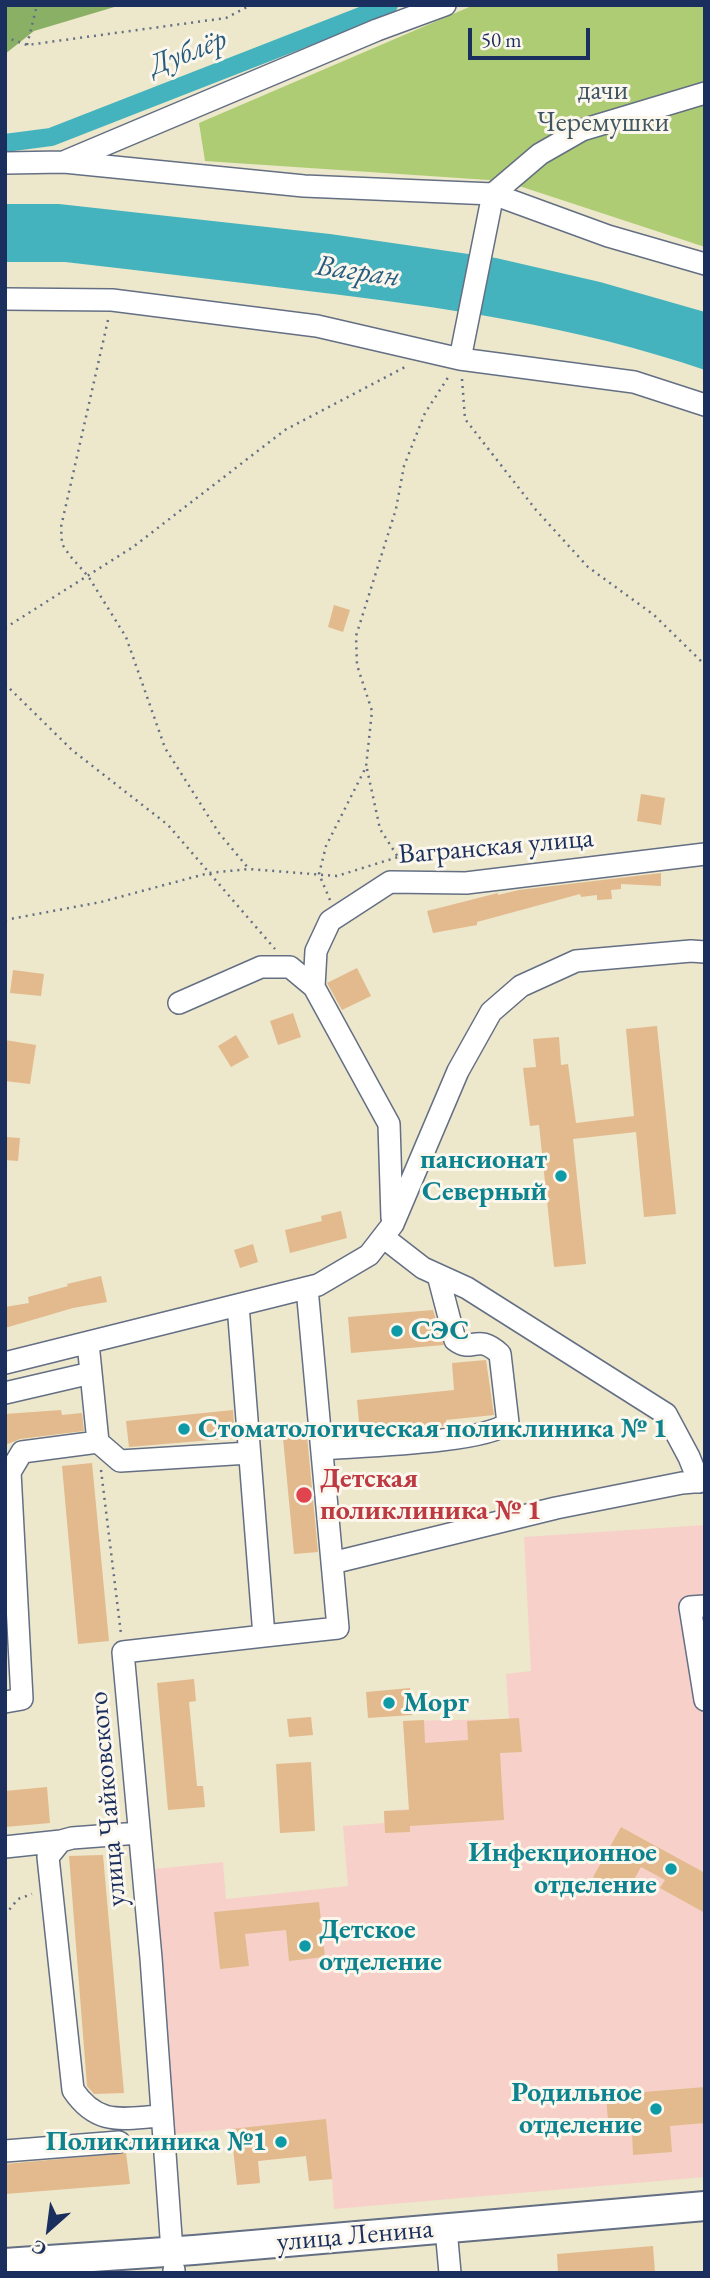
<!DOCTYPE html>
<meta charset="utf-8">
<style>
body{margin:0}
#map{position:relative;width:710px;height:2278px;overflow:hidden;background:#ede7cb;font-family:"EB Garamond",serif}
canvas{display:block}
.frame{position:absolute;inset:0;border:7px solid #1b2f5e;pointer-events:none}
.north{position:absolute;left:14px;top:2194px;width:70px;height:70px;-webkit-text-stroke:5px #fbf7ec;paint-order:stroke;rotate:208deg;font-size:19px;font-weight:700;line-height:28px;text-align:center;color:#1b2f5e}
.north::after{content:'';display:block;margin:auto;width:24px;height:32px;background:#1b2f5e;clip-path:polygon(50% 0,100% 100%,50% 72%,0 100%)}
.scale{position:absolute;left:468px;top:28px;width:122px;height:32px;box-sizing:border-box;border:4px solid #1b2f5e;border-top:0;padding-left:9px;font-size:21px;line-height:24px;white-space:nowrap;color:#1b2f5e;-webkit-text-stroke:5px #fbf7ec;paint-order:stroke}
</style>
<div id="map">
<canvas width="710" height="2278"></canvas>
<div class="frame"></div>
<div class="north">С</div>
<div class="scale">50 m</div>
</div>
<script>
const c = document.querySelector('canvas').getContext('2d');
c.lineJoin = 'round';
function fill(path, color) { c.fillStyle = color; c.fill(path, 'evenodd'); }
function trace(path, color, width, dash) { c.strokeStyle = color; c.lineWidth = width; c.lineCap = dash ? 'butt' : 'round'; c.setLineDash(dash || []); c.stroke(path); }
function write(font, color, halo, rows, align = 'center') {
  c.font = font + ' "EB Garamond",serif'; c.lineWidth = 6; c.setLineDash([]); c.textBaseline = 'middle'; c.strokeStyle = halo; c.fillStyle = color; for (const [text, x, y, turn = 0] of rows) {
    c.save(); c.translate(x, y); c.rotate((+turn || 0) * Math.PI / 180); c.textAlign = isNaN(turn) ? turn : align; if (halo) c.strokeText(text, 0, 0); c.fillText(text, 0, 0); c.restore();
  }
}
fill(new Path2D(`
 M705 1525V2177L334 2209 332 2179 309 2181 306 2156 258 2161 260 2183 237 2185 231 2129 173 2134 155 1869 223 1862 226 1899 348 1886 343 1826 384 1823V1811L409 1809 403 1721 509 1719 506 1674 531 1671 524 1537Z`), '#f7d1c9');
fill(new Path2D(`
 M474 5H705V247L504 181 205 161 199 123Z`), '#adcc73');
fill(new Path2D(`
 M5 5H121L34 31 5 54Z`), '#8ab065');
fill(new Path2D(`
 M5 204H59L330 234 496 258 600 282 705 312V370C577 326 442 307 308 291 227 281 146 271 65 262H5Z`), '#44b3be');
trace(new Path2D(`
 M5 143 51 137 389 5`), '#44b3be', 18);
fill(new Path2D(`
 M334 605 350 610 343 632 328 627Z
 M641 794 665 798 661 825 637 821Z
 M661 873V886L621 884V889L611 890 612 899 597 900V895L581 897 580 894 477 922V925L433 933 427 911 498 893V895L519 890Z
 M357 968 371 996 342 1010 327 983Z
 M13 970 44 974 41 996 10 993Z
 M293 1013 301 1037 278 1045 270 1021Z
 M657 1026 676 1214 644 1217 636 1132 573 1139 586 1264 554 1267 539 1125 530 1126 523 1068 536 1067 533 1039 559 1037 561 1065 568 1064 576 1123 634 1116 626 1029Z
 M236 1035 249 1057 231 1067 218 1046Z
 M5 1040 36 1045 30 1084 5 1081Z
 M5 1137 20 1138 18 1161 5 1160Z
 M341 1211 347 1238 290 1253 285 1230 322 1221 321 1216Z
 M253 1244 258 1262 240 1268 234 1250Z
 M101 1276 107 1302 73 1308 5 1328V1307L29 1303 28 1297 68 1286 67 1284Z
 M433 1310 444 1345 351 1353 348 1317Z
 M486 1360 494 1415 446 1420V1426L360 1434 357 1400 454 1390 452 1363Z
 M61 1410 62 1415 82 1413 84 1431 20 1439 5 1445V1414Z
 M233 1410 235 1438 129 1447 126 1421Z
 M307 1436 318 1552 294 1554 283 1438Z
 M92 1463 109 1641 78 1644 62 1466Z
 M194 1679 196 1701 189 1702 197 1786H203L205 1807 168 1810 157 1683Z
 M410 1688 412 1715 368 1718 366 1692Z
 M311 1717 313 1735 289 1737 287 1719Z
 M519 1718 522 1752 500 1753 504 1820 410 1826V1832L385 1833 384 1811 409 1810 403 1721 424 1720 425 1743 468 1740 467 1721Z
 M311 1762 315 1831 280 1833 276 1764Z
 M47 1787 50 1823 5 1827V1791Z
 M621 1827 705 1873V1913L660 1888 665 1880 641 1867 626 1894 593 1877Z
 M103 1855 124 2093 94 2094 87 2086 69 1856Z
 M319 1902 325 1957 289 1961 286 1930 245 1934 249 1966 220 1969 214 1912Z
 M705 2087V2123L670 2126 672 2152 633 2155 632 2131 609 2133 606 2095Z
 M326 2119 332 2179 309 2181 306 2156 258 2161 260 2183 237 2185 231 2129Z
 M126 2153 130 2184 5 2194V2164Z
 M653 2246 655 2273H558L557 2254Z`), '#e2ba8d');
const minor = new Path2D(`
 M66 161 377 30 445 5
 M5 163 64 162 304 186 493 194 608 236 705 264
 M5 299 112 300 317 326 460 359 634 382 705 405
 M460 359 493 194 540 154 582 130 705 93
 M314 987 316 951 330 921 390 882 466 883 705 854
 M179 1003 261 967H290L314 987 389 1124 392 1218
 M383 1237 423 1268 467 1288 666 1414 689 1457 699 1482
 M88 1343 98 1442
 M5 1363 318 1285 369 1255 393 1224 458 1071 491 1012 521 986 576 961 691 951 705 952
 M5 1393 91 1373
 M322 1449C358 1446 485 1443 508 1423L500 1354C476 1332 473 1354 455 1340L438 1275
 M5 1472H10L22 1452 98 1442 120 1461 249 1453
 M332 1563 556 1508 682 1483 705 1481
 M705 1606 690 1607 705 1700
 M264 1636 338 1628 307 1288
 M5 1702 22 1699 10 1472
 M139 1833 72 1838 61 1841 48 1857 73 2090C98 2127 123 2118 162 2116
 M5 1847 61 1841
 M5 2151 119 2142
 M446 2229 450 2273
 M172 2251 151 1958 123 1652 264 1636 238 1305
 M174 2270V2273`);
const major = new Path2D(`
 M5 2263 194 2250 705 2206`);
trace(minor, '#646f84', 24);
trace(major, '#646f84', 32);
trace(new Path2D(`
 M5 37 27 45 226 18 251 5
 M27 45 37 5
 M108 320 61 527 62 544 70 556 88 576 126 637 165 748 219 833 249 869
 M462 379 465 419 536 510 588 567 654 615 705 665
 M5 628 133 547 285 430 405 367
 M5 684 72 750 168 825 275 949
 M367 769 380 829 398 857
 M330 900 319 874 326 846 366 767 372 711 357 665 356 636 396 509 404 466 425 413 449 376
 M5 920 101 902 209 873 249 869 337 876 398 857 415 863
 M101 1470 121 1634
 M5 1915 18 1899 32 1894`), '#646f84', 2.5, [2, 5]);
trace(minor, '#fff', 21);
trace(major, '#fff', 28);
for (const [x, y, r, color] of [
 [561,1176,7,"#0f9aa8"],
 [397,1331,7,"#0f9aa8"],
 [184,1429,7,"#0f9aa8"],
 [304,1495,9,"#e0444e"],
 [389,1703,7,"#0f9aa8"],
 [671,1869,7,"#0f9aa8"],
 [305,1946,7,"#0f9aa8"],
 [656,2109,7,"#0f9aa8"],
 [281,2142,7,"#0f9aa8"]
]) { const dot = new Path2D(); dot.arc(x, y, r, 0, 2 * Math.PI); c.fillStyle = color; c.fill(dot); trace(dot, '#fbf7ec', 2.5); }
write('28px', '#405663', '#fbf7ec', [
 ["дачи",603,91],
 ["Черемушки",603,123]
]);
write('28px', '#1b2f5e', '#fbf7ec', [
 ["Вагранская улица",496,847,-5],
 ["улица Чайковского",108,1799,-95],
 ["улица Ленина",355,2236,-5]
]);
write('bold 28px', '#0d838f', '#fbf7ec', [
 ["пансионат",547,1160],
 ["Северный",547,1192],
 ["СЭС",411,1331,"left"],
 ["Стоматологическая поликлиника № 1",198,1429,"left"],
 ["Морг",403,1703,"left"],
 ["Инфекционное",657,1853],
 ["отделение",657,1885],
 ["Детское",319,1930,"left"],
 ["отделение",319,1962,"left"],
 ["Родильное",642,2093],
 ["отделение",642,2125],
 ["Поликлиника №1",267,2142]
], 'right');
write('bold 28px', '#be3a42', '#fbf7ec', [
 ["Детская",320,1479],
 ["поликлиника № 1",320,1511]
], 'left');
write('italic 30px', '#295d80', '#fbf7ec', [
 ["Дублёр",188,53,-21],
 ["Вагран",358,272,8]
]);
</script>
